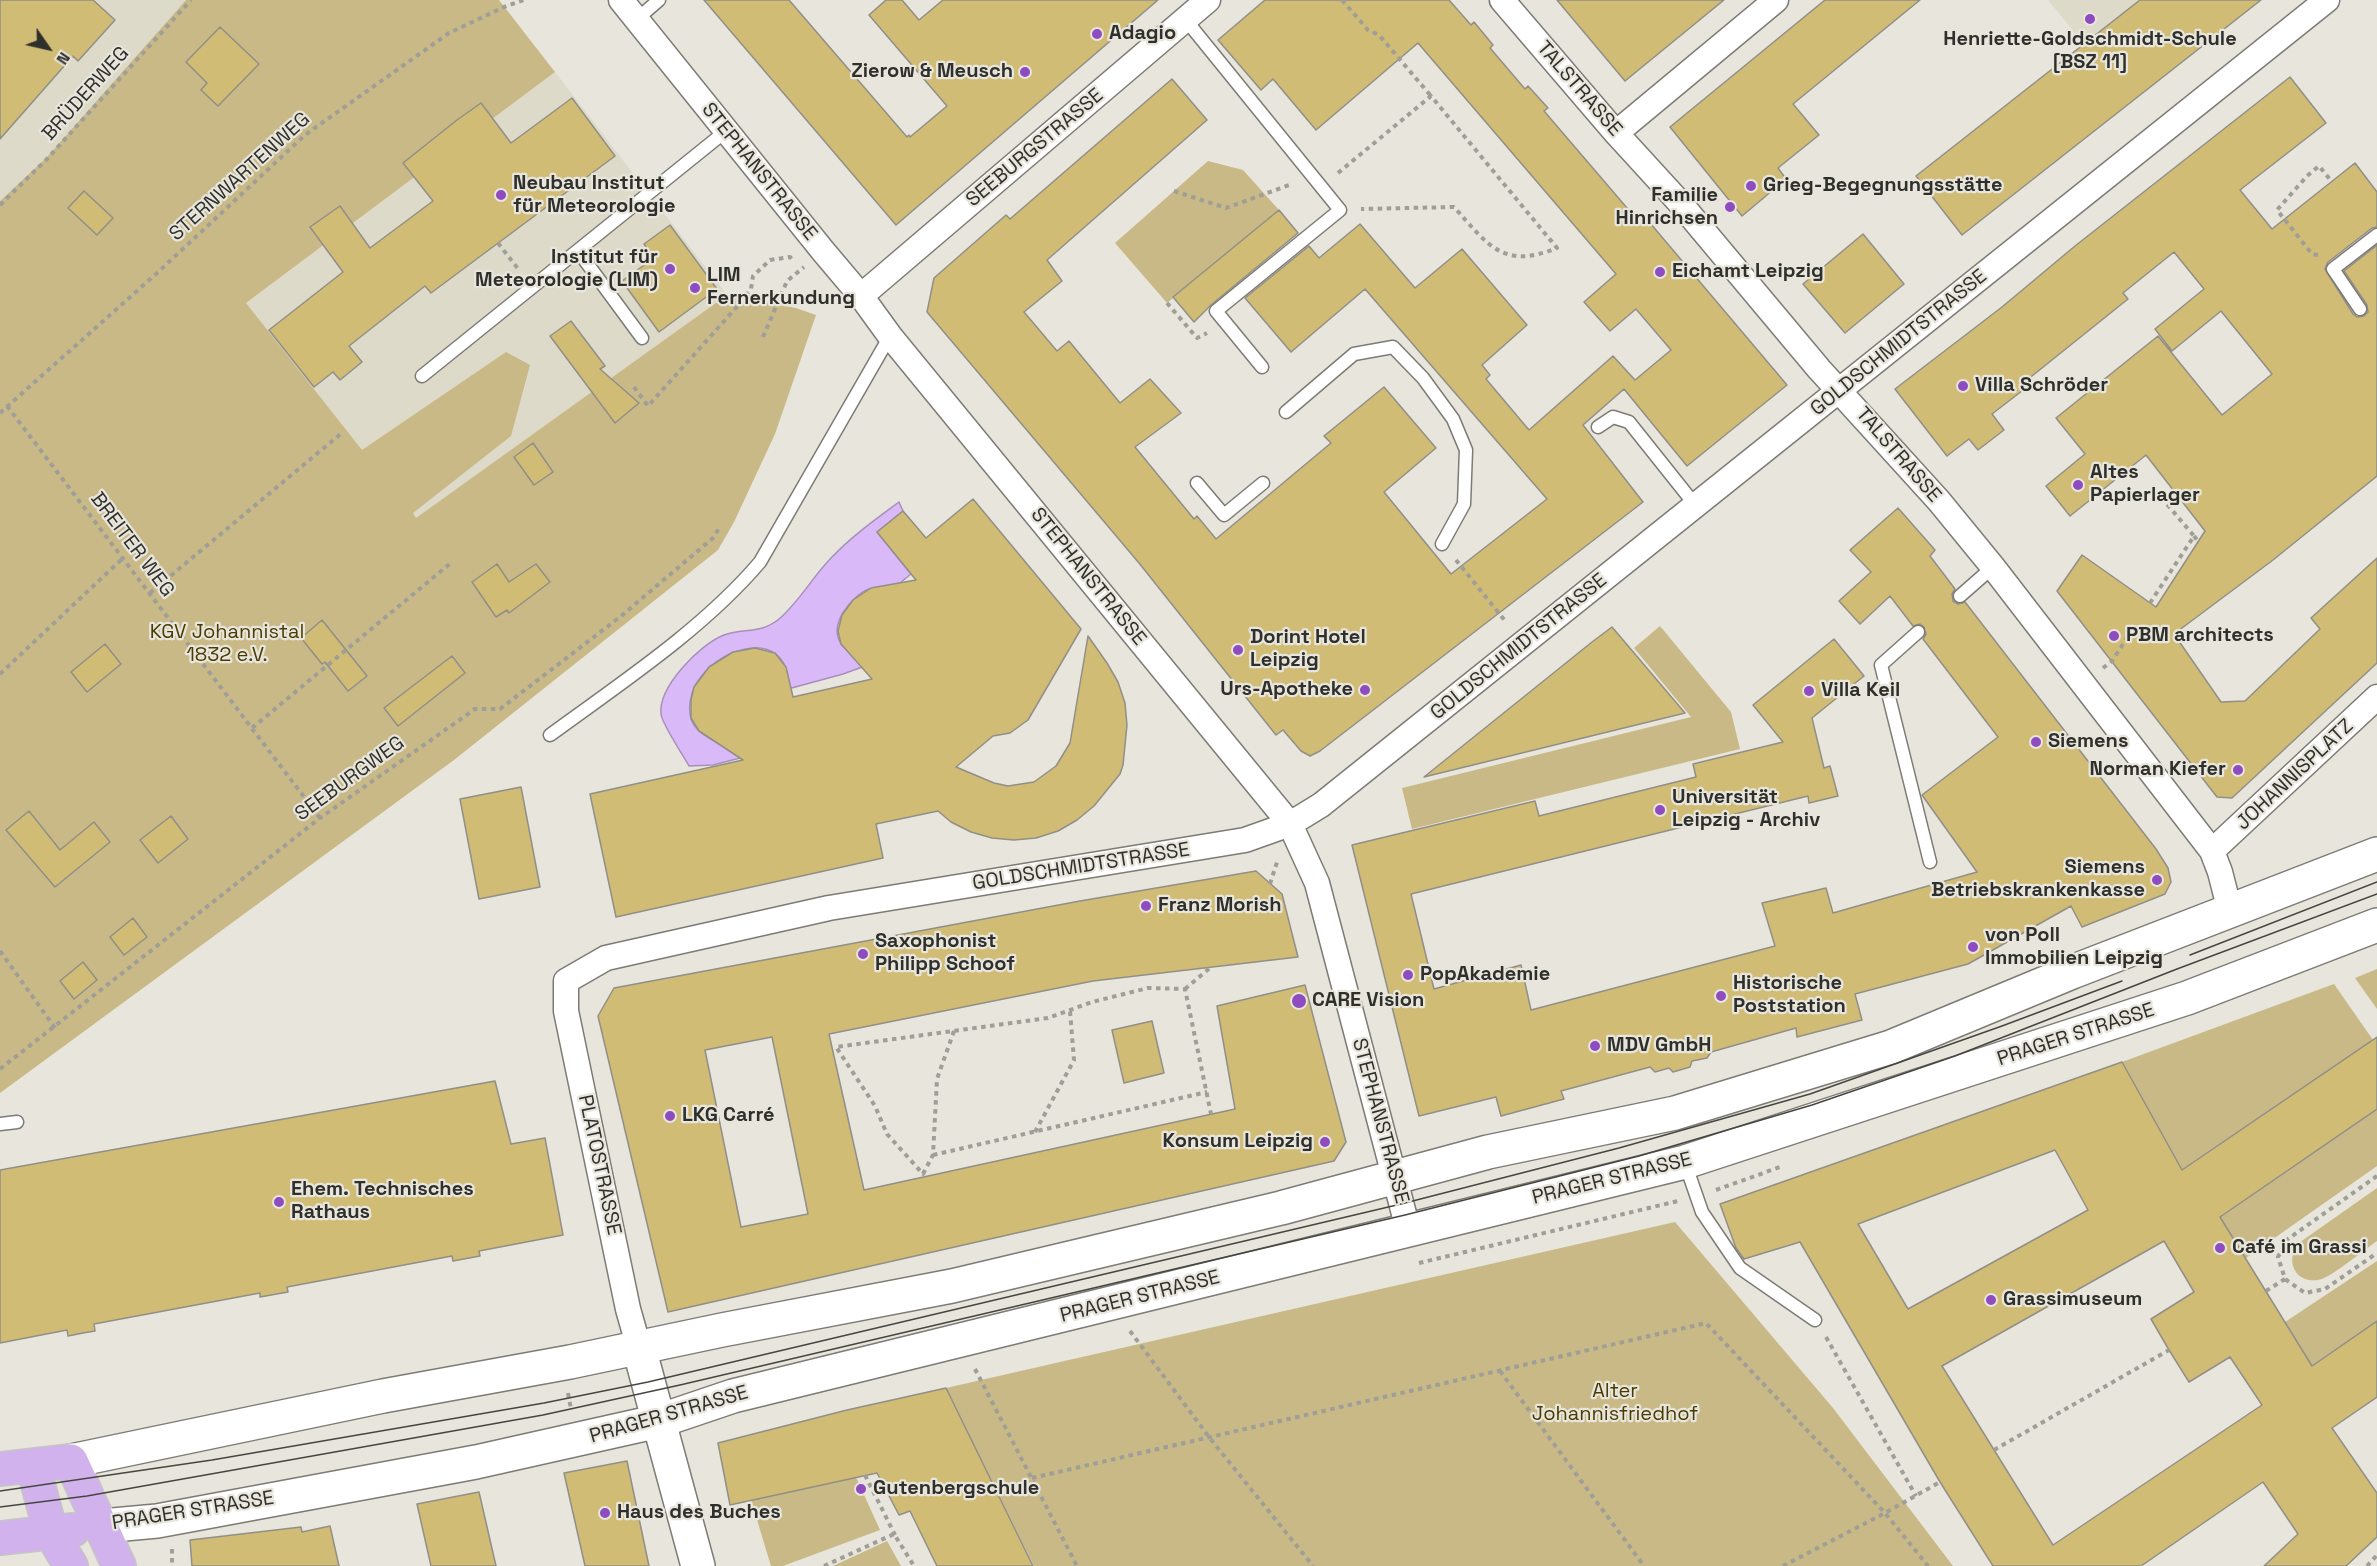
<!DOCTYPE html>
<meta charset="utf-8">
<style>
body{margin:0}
#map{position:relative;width:2377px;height:1566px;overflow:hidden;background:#e7e5dc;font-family:"Space Grotesk",sans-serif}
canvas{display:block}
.north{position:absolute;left:18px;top:18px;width:60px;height:60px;-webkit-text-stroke:4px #e7e5dc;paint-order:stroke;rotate:124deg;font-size:16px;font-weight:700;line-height:24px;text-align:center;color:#2f2f2b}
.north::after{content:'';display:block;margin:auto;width:21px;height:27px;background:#2f2f2b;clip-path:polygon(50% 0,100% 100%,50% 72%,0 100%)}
</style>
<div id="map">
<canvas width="2377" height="1566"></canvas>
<div class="north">N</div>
</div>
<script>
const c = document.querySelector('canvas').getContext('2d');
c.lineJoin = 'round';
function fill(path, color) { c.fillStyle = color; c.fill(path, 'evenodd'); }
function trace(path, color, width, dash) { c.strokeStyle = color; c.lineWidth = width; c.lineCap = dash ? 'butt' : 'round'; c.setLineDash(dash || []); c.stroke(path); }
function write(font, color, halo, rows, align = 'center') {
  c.font = font + ' "Space Grotesk",sans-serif'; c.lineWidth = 4.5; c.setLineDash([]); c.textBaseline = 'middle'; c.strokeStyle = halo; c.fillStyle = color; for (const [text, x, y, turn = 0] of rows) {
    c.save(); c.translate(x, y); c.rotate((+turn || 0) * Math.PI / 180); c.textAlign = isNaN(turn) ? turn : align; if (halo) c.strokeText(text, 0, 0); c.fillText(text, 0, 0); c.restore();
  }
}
fill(new Path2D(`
 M0 0H186L47 157 0 201Z
 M2048 0H2140L2092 38 2093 55Z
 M555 72 727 295 416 519 245 304Z`), '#dedaca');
fill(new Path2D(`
 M186 0H499L555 72 246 303 362 450 506 352 530 365 511 436 413 513 416 518 727 295 796 308 816 315 775 434 734 522 718 550 454 760 0 1093V201L47 157Z
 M1208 161 1243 170 1279 210 1167 303 1115 243Z
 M1660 626 1731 712 1740 749 1412 829 1402 788 1691 717 1634 648Z
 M2377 969V1009L2355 978Z
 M2334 984 2373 1040 2182 1170 2122 1062Z
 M2377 1109V1166L2246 1258 2220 1217Z
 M2377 1188V1241C2364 1250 2335 1274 2322 1279 2313 1282 2301 1280 2296 1272 2290 1263 2292 1254 2296 1245Z
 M1675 1222 1833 1408 1953 1566H1034L946 1388Z
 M2377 1261V1321L2312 1366 2285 1322Z
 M856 1477 880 1530 783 1566H771L751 1500Z
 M887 1541 901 1566H833Z`), '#c8b986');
const water = new Path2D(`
 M899 502 903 511 877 532 911 574C905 578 899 586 892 587 885 589 876 587 869 589 851 596 827 626 842 645 849 654 866 658 876 662L843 674 788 689C792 618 697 650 690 702 689 710 690 719 694 725 701 737 731 749 744 757L713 765 689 766C683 755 662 724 661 714 658 687 700 644 724 635 744 628 761 634 779 619 800 601 813 576 832 557 852 536 876 519 899 502Z`);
fill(water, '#dab9f9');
trace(water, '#a790bb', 1.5);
const building = new Path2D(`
 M0 0H93L115 20 78 61 73 56 0 139Z
 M704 0H789L907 137 909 135 910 137 947 106 869 15 886 0H902L919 20 943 0H1158L896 225Z
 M1265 0H1449L1471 25 1474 22 1493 45 1490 48 1525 89 1528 86 1548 108 1544 111 1639 222 1645 217 1787 385 1687 466 1624 389 1583 425 1643 502 1320 751 1310 756 1301 751 1283 730 1276 735 1139 563 927 312 934 278 1006 215 1010 219 1172 79 1207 120 1047 260 1062 281 1024 312 1057 351 1069 341 1120 403 1150 379 1181 413 1135 447 1194 519 1197 516 1216 539 1331 443 1324 436 1384 387 1436 448 1384 492 1451 574 1547 499 1365 289 1291 352 1245 298 1309 246 1319 258 1360 224 1415 288 1462 249 1527 325 1482 365 1490 375 1486 379 1529 430 1613 356 1635 380 1671 350 1636 309 1610 331 1584 302 1616 274 1418 43 1316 130 1273 79 1261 90 1218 40Z
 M1557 0H1724L1625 81Z
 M1825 0H1920L1793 104 1819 135 1778 168 1786 179 1742 216 1670 127Z
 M2140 0H2261L1962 235 1916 176Z
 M220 27 259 64 218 106 201 90 207 83 186 62Z
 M2290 77 2326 123 2240 190 2272 229 2355 163 2377 192V227L2372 228 2328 262 2325 269 2353 314 2357 317 2364 316 2368 312 2367 305 2344 271 2377 245V476L2273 560 2174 634 2221 702 2245 701 2320 629 2311 618 2377 558V663L2232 798 2217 797 2057 591 2082 555 2156 607 2205 531 2146 455 2070 516 2046 486 2085 454 2056 418 2158 336 2222 415 2272 374 2221 311 2172 351 2155 329 2204 289 2174 252 2123 293 2128 299 2027 380 2031 384 1992 414 2004 430 1978 450 1969 439 1947 456 1895 389 2002 307 2075 246Z
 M572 98 615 156 431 293 425 286 349 346 362 362 340 380 333 372 314 387 269 330 343 272 310 227 340 206 370 248 433 201 403 163 457 120 481 103 511 143Z
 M84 191 113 218 97 235 68 208Z
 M1279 210 1298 233 1211 305 1194 322 1173 297Z
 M670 225 717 289 659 332 622 281 654 258 644 244Z
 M1863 234 1904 284 1845 333 1803 284Z
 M571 321 605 366 600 369 639 403 615 423 550 336Z
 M533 443 553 472 534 485 514 457Z
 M973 499 1081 629 1028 720 1010 733 993 736 956 767 994 783 1008 786 1034 782 1056 766 1070 743 1088 636 1107 663 1118 682 1125 703 1127 725 1123 765 1120 774 1094 806 1077 820 1058 831 1036 838 1014 840 992 838 971 832 951 822 938 811 876 824 883 858 616 917 590 794 743 760 699 731 691 718V700L694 687 709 667 733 652 755 648 775 653 786 667 793 697 872 679 841 644 838 631 842 615 853 600 871 588 916 580 877 532 903 511 926 538Z
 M1898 508 1935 550 1930 556 1955 589 1952 594 1953 601 1958 604 1965 602 2156 849 2168 868 2171 882 2165 894 2082 927 2071 906 1968 964 1855 994 1862 1020 1797 1037 1796 1028 1711 1052 1707 1058 1692 1061 1690 1067 1673 1072 1669 1068 1655 1072 1650 1067 1561 1091 1564 1099 1501 1116 1496 1097 1419 1116 1352 845 1535 801 1539 816 1696 777 1693 764 1783 742 1753 705 1834 639 1864 676 1812 718 1824 768 1830 766 1838 796 1809 803 1808 796 1411 894 1434 989 1521 965 1531 1010 1775 946 1762 903 1826 888 1833 913 1977 872 1922 795 1998 737 1923 639 1926 634 1924 627 1920 624 1913 626 1890 596 1860 624 1839 601 1871 572 1850 550Z
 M497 564 509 582 536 564 550 582 509 613 507 610 496 617 472 582Z
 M322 620 367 676 348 691 325 662 322 664 301 638Z
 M1612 627 1685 713 1424 777 1592 642Z
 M105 644 121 664 87 692 71 672Z
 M452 656 465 673 398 726 384 708Z
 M521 787 540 887 479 899 460 799Z
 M29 811 60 850 94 822 110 842 55 887 6 830Z
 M171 816 188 839 158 863 140 840Z
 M1256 871 1282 894 1298 957 1093 981 829 1034 864 1190 1235 1109 1217 1006 1305 985 1346 1142 1334 1161 668 1312 598 1016 614 988 1080 901ZM772 1037 808 1214 741 1227 705 1050Z
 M133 918 147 937 124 955 110 937Z
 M83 962 97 980 74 999 60 981Z
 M1152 1021 1164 1073 1124 1083 1112 1030Z
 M2377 1037V1109L2220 1217 2312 1366 2377 1321V1397L2332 1428 2377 1493V1537L2346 1566H2264L2298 1534 2263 1482 2141 1566H1993L1940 1482 1800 1242 1744 1259 1736 1248 1720 1204 2122 1062 2182 1170ZM2055 1150 2088 1210 1908 1309 1858 1224ZM2164 1241 2194 1292 2151 1319 2169 1350 2189 1382 2230 1357 2262 1405 2053 1545 1942 1366Z
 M495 1081 511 1144 545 1138 563 1235 479 1251 480 1256 453 1261 452 1256 287 1287 288 1292 260 1297V1293L94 1324 95 1331 83 1333 68 1336 67 1330 0 1343V1170Z
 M946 1388 1033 1566H937L910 1511 899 1515 877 1473 730 1505 718 1443 847 1410Z
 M627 1461 649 1566H585L564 1473Z
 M479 1492 496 1566H431L417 1504Z
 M330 1526 339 1566H192L190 1540 301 1527 302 1532Z`);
fill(building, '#d1bc75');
trace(building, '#918f87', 1.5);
const lane = new Path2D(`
 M637 19 659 0
 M1185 19 1340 210 1216 311 1262 367
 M578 251 642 338
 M2360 309 2333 269 2377 235
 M422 376 726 131
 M1286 412 1354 354 1393 347 1423 378 1453 419 1466 450 1464 504 1442 544
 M1598 427 1613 417 1629 422 1696 506
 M1197 483 1224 515 1263 483
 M1960 596 1993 567
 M1918 632 1881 665 1930 862
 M550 735C621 683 703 629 760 562L890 336
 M0 1124 17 1122
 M1685 1163 1702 1212 1740 1268 1815 1320`);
const street = new Path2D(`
 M621 0 823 251 861 296 890 336 1290 824 1317 883 1408 1229
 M1502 0 1616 133 1680 203 1819 369 1939 501 1993 567 2212 851 2220 872 2230 911
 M1616 133 1776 0
 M861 296 1208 0
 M2212 851 2377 697
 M639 1348 628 1309 566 1011V981L606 958 829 908 1245 840 1290 824 1321 805 2327 0`);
const secondary = new Path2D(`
 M639 1348 698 1566
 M71 1461 383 1396 570 1362 722 1330 952 1286 1281 1208 1488 1152 1675 1113 1891 1047 2072 972 2377 854
 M102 1526 157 1521 476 1462 659 1421 733 1396 1685 1162 2187 998 2377 925`);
const primary = new Path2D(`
 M33 1466 51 1533 71 1566
 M0 1469 71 1461 119 1566
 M0 1538 73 1530`);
trace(lane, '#7d7b74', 15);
trace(street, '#7d7b74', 27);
trace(secondary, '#7d7b74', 36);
trace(primary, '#c5c5c4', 36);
trace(new Path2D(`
 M1342 0 1368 30 1379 35 1431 96
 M1338 173 1431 96 1557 248C1503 270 1488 245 1454 207L1361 209
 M1174 191 1226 208 1292 184
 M0 205 47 159 191 0
 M498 243 519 270
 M2318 255 2312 254 2277 210 2307 176 2319 166 2332 182
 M1167 303 1197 338 1207 333
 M763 337 787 281 804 267
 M634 387 648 406 735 309 751 289 753 276 770 260 790 257 792 259
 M7 406 320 818
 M0 413 156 274 305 135 449 33 504 7 524 0
 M2194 536 2198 541
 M1456 560 1506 622
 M150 593 343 432
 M2150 603 2194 536 2165 502 2175 492
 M2103 668 2112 661 2129 635
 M0 674 123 558
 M252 728 452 562
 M1270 884 1277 862
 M0 951 55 1028
 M1185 989 1211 967
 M954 1031 937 1079 933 1155 923 1174 887 1134 875 1106 836 1047 1048 1018 1092 1002 1148 988 1185 989 1211 1114
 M0 1069 320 818 475 709H500L620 617 713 538 720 527
 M1035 1132 1074 1060 1070 1011
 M933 1155 1207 1092
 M2377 1176 2288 1239 2278 1257 2285 1279 2305 1293 2325 1289 2377 1253
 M1716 1190 1780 1167
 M1419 1263 1678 1201
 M2266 1291 2285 1279
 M1130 1331 1209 1437 1313 1566
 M1826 1337 1916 1496
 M975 1369 1077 1566
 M1500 1371 1644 1566
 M568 1393 571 1409
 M1994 1450 2169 1350
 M865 1475 895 1535
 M1032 1478 1706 1323 1885 1513 1928 1566
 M172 1549V1566
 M824 1566 894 1534 914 1566
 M1783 1566 1885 1513 1940 1482
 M2367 1566 2377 1555`), '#9f9e97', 4, [4.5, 4.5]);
trace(lane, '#fff', 12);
trace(street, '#fff', 24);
trace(secondary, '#fff', 33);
trace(primary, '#d1b2ed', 33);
trace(new Path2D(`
 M2190 955 2377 882
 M0 1491 212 1460 544 1403 648 1382 1401 1204 1619 1148 1810 1094 2002 1026 2122 981
 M0 1507 87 1496 543 1415 680 1385 1405 1215 1639 1156 1812 1105 1955 1056 2177 969 2377 894`), '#464641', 1.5);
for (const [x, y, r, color] of [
 [2090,19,6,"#8e4cc0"],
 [1097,34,6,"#8e4cc0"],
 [1025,72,6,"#8e4cc0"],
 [1751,186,6,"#8e4cc0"],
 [501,195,6,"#8e4cc0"],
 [1730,207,6,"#8e4cc0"],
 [670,269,6,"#8e4cc0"],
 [1660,272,6,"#8e4cc0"],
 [695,288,6,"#8e4cc0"],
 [1963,386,6,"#8e4cc0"],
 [2078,485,6,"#8e4cc0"],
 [2114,636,6,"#8e4cc0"],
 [1238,650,6,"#8e4cc0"],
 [1365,690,6,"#8e4cc0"],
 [1809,691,6,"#8e4cc0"],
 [2036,742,6,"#8e4cc0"],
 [2238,770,6,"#8e4cc0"],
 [1660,810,6,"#8e4cc0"],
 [2157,880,6,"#8e4cc0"],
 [1146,906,6,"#8e4cc0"],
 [1973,947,6,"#8e4cc0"],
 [863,954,6,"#8e4cc0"],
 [1408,975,6,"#8e4cc0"],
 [1721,996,6,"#8e4cc0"],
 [1299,1001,8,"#8e4cc0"],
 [1595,1046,6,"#8e4cc0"],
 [670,1116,6,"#8e4cc0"],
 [1325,1142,6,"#8e4cc0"],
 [279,1202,6,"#8e4cc0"],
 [2220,1248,6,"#8e4cc0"],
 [1991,1300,6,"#8e4cc0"],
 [861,1489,6,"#8e4cc0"],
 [605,1513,6,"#8e4cc0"]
]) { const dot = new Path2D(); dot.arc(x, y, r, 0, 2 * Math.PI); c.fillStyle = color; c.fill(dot); trace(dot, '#e7e5dc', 2); }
write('bold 20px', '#2f2f2b', '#e7e5dc', [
 ["Adagio",1109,34],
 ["Henriette-Goldschmidt-Schule",2090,40,"center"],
 ["[BSZ 11]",2090,63,"center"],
 ["Zierow & Meusch",1013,72,"right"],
 ["Neubau Institut",513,184],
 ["für Meteorologie",513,207],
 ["Grieg-Begegnungsstätte",1763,186],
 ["Familie",1718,196,"right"],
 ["Hinrichsen",1718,219,"right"],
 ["Institut für",658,258,"right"],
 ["Meteorologie (LIM)",658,281,"right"],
 ["Eichamt Leipzig",1672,272],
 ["LIM",707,276],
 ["Fernerkundung",707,299],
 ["Villa Schröder",1975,386],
 ["Altes",2090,473],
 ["Papierlager",2090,496],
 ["PBM architects",2126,636],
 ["Dorint Hotel",1250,638],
 ["Leipzig",1250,661],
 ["Urs-Apotheke",1353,690,"right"],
 ["Villa Keil",1821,691],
 ["Siemens",2048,742],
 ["Norman Kiefer",2226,770,"right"],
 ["Universität",1672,798],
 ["Leipzig - Archiv",1672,821],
 ["Siemens",2145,868,"right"],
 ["Betriebskrankenkasse",2145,891,"right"],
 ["Franz Morish",1158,906],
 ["von Poll",1985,936],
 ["Immobilien Leipzig",1985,959],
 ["Saxophonist",875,942],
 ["Philipp Schoof",875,965],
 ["PopAkademie",1420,975],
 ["Historische",1733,984],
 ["Poststation",1733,1007],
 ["CARE Vision",1312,1001],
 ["MDV GmbH",1607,1046],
 ["LKG Carré",682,1116],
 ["Konsum Leipzig",1313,1142,"right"],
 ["Ehem. Technisches",291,1190],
 ["Rathaus",291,1213],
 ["Café im Grassi",2232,1248],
 ["Grassimuseum",2003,1300],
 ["Gutenbergschule",873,1489],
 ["Haus des Buches",617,1513]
], 'left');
write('20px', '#2f2f2b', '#e7e5dc', [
 ["TALSTRASSE",1579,89,49],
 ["BRÜDERWEG",86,94,-48],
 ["SEEBURGSTRASSE",1035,148,-40],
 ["STEPHANSTRASSE",759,172,51],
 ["STERNWARTENWEG",240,177,-42],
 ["GOLDSCHMIDTSTRASSE",1899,343,-39],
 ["TALSTRASSE",1898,455,49],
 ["BREITER WEG",132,545,53],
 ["STEPHANSTRASSE",1088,577,51],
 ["GOLDSCHMIDTSTRASSE",1519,647,-39],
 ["JOHANNISPLATZ",2295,775,-43],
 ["SEEBURGWEG",350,779,-36],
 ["GOLDSCHMIDTSTRASSE",1081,867,-9],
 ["PRAGER STRASSE",2076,1035,-18],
 ["STEPHANSTRASSE",1380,1121,75],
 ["PLATOSTRASSE",599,1165,78],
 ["PRAGER STRASSE",1612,1179,-14],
 ["PRAGER STRASSE",1140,1297,-14],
 ["PRAGER STRASSE",669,1415,-16],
 ["PRAGER STRASSE",193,1511,-9]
]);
write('20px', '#4a3c00', '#e7e5dc', [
 ["KGV Johannistal",227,633],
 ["1832 e.V.",227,656],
 ["Alter",1615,1392],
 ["Johannisfriedhof",1615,1415]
]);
</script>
